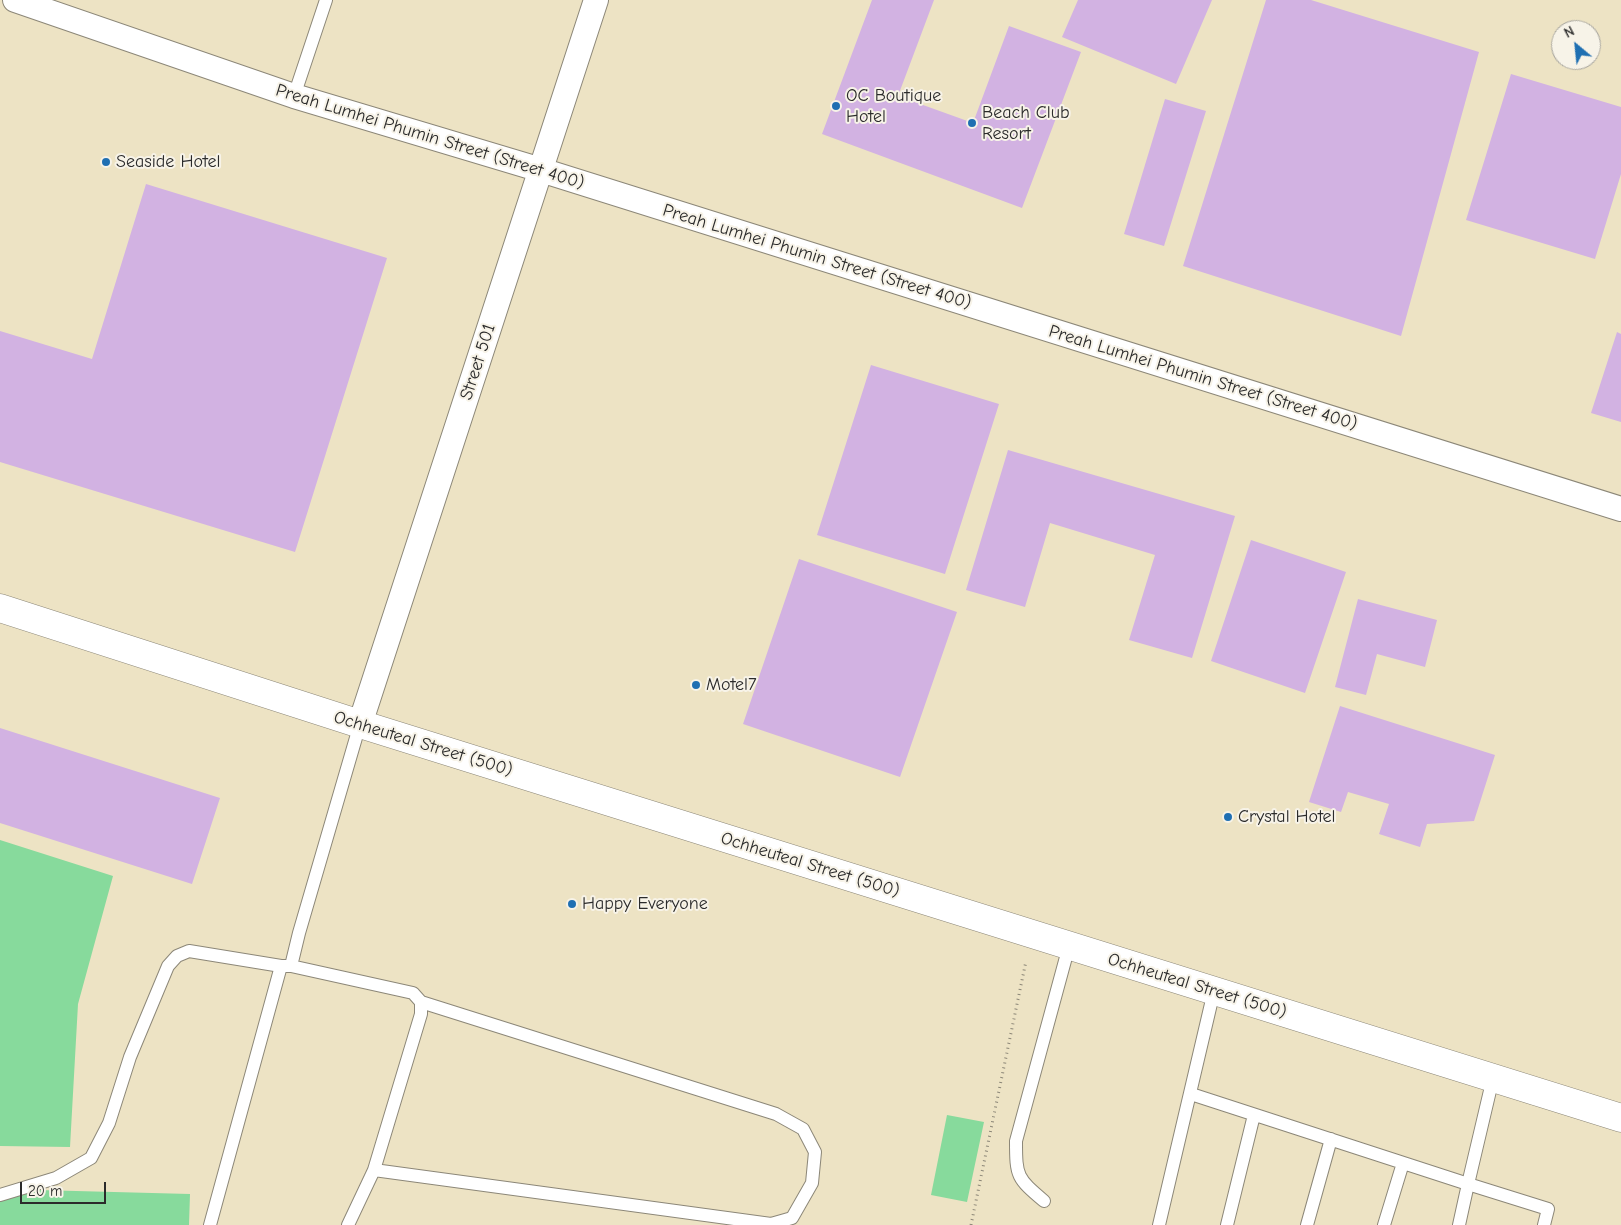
<!DOCTYPE html>
<style>
body{margin:0}
#map{position:relative;width:1621px;height:1225px;overflow:hidden;background:#ede3c4;font-family:"Comic Neue",sans-serif}
canvas{display:block}
.north{position:absolute;left:1551px;top:20px;width:50px;height:50px;box-sizing:border-box;background:#f7f3e8;border:1px solid #a5a39c;border-radius:50%;rotate:332deg;font-size:14px;font-weight:700;line-height:20px;text-align:center;color:#2b2b2b}
.north::after{content:'';display:block;margin:auto;width:18px;height:22px;background:#1f6fb2;clip-path:polygon(50% 0,100% 100%,50% 72%,0 100%)}
.scale{position:absolute;left:20px;top:1182px;width:86px;height:22px;box-sizing:border-box;border:2px solid #2b2b2b;border-top:0;padding-left:6px;font-size:15px;line-height:18px;white-space:nowrap;color:#2b2b2b;-webkit-text-stroke:4px #f7f3e8;paint-order:stroke}
</style>
<div id="map">
<canvas width="1621" height="1225"></canvas>
<div class="north">N</div>
<div class="scale">20 m</div>
</div>
<script>
const c = document.querySelector('canvas').getContext('2d');
c.lineJoin = 'round';
function fill(path, color) { c.fillStyle = color; c.fill(path, 'evenodd'); }
function trace(path, color, width, dash) { c.strokeStyle = color; c.lineWidth = width; c.lineCap = dash ? 'butt' : 'round'; c.setLineDash(dash || []); c.stroke(path); }
function write(font, color, halo, rows, align = 'center') {
  c.font = font + ' "Comic Neue",sans-serif'; c.lineWidth = 4; c.setLineDash([]); c.textBaseline = 'middle'; c.strokeStyle = halo; c.fillStyle = color; for (const [text, x, y, turn = 0] of rows) {
    c.save(); c.translate(x, y); c.rotate((+turn || 0) * Math.PI / 180); c.textAlign = isNaN(turn) ? turn : align; if (halo) c.strokeText(text, 0, 0); c.fillText(text, 0, 0); c.restore();
  }
}
fill(new Path2D(`
 M0 840 113 876 78 1004 70 1147 0 1146Z
 M947 1115 984 1122 967 1202 931 1195Z
 M0 1189 190 1194 189 1225H0Z`), '#87da9c');
fill(new Path2D(`
 M872 0H934L898 96 973 123 1009 26 1081 52 1022 208 822 134Z
 M1078 0H1212L1176 84 1062 37Z
 M1266 0H1311L1479 52 1401 336 1183 266Z
 M1511 74 1621 107V174L1595 259 1466 220Z
 M1165 99 1206 111 1164 246 1124 234Z
 M146 184 387 258 295 552 0 462V331L92 359Z
 M1617 332 1621 334V422L1591 413Z
 M871 365 999 404 945 574 817 535Z
 M1008 450 1235 516 1192 658 1129 640 1155 555 1050 523 1025 607 966 590Z
 M1251 540 1346 572 1305 693 1211 661Z
 M799 559 957 612 900 777 743 724Z
 M1358 599 1437 620 1425 667 1377 654 1366 695 1335 687Z
 M1340 706 1495 755 1474 821 1427 824 1420 847 1379 834 1389 804 1348 792 1341 812 1309 802Z
 M0 728 220 798 192 884 0 823Z`), '#d2b2e2');
const lane = new Path2D(`
 M294 96 326 0
 M291 966 413 993 421 1002V1014L374 1170 348 1225
 M1191 1094 1468 1184 1493 1078
 M374 1170 771 1224 792 1218 812 1183 815 1152 803 1129 776 1114 421 1002
 M0 1195 56 1178 91 1158 109 1123 130 1057 168 966 177 956 189 951 281 966H291L299 933 360 724
 M1044 1201C1017 1178 1016 1177 1016 1141L1069 946
 M210 1225 281 966
 M1159 1225 1214 991
 M1227 1225 1254 1115
 M1307 1225 1331 1139
 M1384 1225 1403 1163
 M1459 1225 1468 1184 1548 1209 1544 1225`);
const street = new Path2D(`
 M15 0 294 96 541 170 1621 509
 M360 724 596 0`);
const secondary = new Path2D(`
 M0 608 360 724 1621 1118`);
trace(lane, '#8c8778', 14);
trace(street, '#8c8778', 26);
trace(secondary, '#8c8778', 29);
trace(new Path2D(`
 M971 1225 1026 961`), '#8c8778', 3, [1, 4]);
trace(lane, '#fff', 12);
trace(street, '#fff', 24);
trace(secondary, '#fff', 28);
for (const [x, y, r, color] of [
 [836,106,5,"#1f6fb2"],
 [972,123,5,"#1f6fb2"],
 [106,162,5,"#1f6fb2"],
 [696,685,5,"#1f6fb2"],
 [1228,817,5,"#1f6fb2"],
 [572,904,5,"#1f6fb2"]
]) { const dot = new Path2D(); dot.arc(x, y, r, 0, 2 * Math.PI); c.fillStyle = color; c.fill(dot); trace(dot, '#f7f3e8', 2); }
write('18px', '#2b2b2b', '#f7f3e8', [
 ["OC Boutique",846,96],
 ["Hotel",846,117],
 ["Beach Club",982,113],
 ["Resort",982,134],
 ["Seaside Hotel",116,162],
 ["Motel7",706,685],
 ["Crystal Hotel",1238,817],
 ["Happy Everyone",582,904]
], 'left');
write('18px', '#2b2b2b', '#f7f3e8', [
 ["Preah Lumhei Phumin Street (Street 400)",430,137,17],
 ["Preah Lumhei Phumin Street (Street 400)",817,257,17],
 ["Street 501",478,362,-72],
 ["Preah Lumhei Phumin Street (Street 400)",1203,378,17],
 ["Ochheuteal Street (500)",423,744,17],
 ["Ochheuteal Street (500)",810,865,17],
 ["Ochheuteal Street (500)",1197,986,17]
]);
</script>
